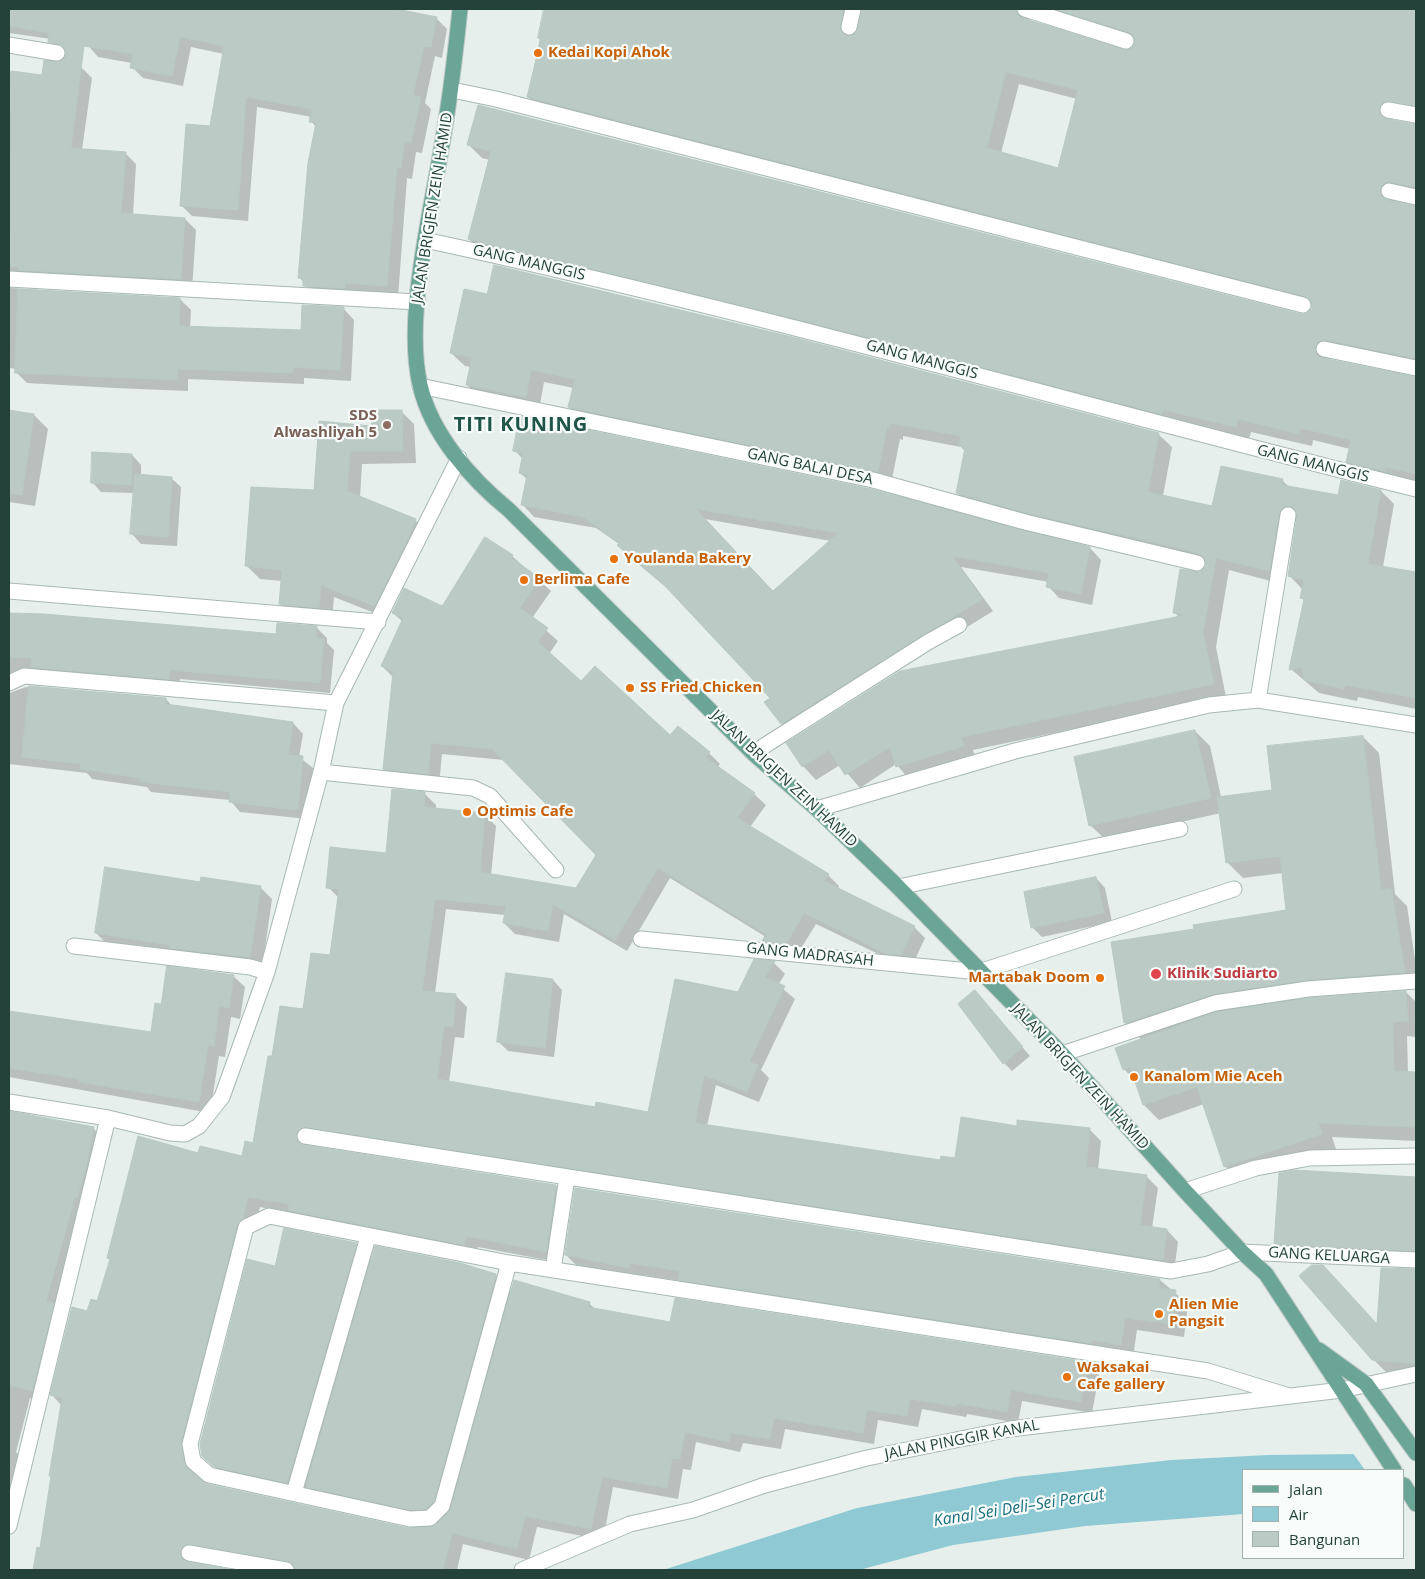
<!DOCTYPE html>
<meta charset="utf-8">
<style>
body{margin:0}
#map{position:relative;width:1425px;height:1579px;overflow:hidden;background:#e6efeb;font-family:"Open Sans",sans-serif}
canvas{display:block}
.frame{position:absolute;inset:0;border:10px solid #24423a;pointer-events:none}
.legend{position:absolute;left:1242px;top:1469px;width:162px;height:90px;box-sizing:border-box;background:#f7fbf9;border:1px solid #a3b1ad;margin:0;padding:6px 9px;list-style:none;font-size:15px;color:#24423a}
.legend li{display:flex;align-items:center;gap:10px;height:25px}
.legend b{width:25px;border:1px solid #a3b1ad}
</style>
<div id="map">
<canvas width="1425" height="1579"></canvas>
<div class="frame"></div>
<ul class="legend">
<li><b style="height:6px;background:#6aa596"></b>Jalan</li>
<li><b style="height:14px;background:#8ec9d4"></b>Air</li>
<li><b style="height:14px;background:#bbcac4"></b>Bangunan</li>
</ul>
</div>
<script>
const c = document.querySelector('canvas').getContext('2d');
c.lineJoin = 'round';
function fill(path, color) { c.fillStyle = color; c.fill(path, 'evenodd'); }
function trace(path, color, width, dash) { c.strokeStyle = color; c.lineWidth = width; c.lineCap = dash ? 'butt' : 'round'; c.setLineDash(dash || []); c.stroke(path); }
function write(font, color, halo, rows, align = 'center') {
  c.font = font + ' "Open Sans",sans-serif'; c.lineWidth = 4.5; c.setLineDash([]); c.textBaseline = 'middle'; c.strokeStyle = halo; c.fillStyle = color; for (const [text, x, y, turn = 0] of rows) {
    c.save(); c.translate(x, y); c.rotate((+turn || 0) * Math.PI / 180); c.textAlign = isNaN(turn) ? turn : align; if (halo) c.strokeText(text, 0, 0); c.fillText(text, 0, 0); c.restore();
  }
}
fill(new Path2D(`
 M1362 1454 1404 1470H1244V1514L1085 1526 953 1545 859 1570H663L857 1508 1016 1477 1172 1460 1268 1455Z`), '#8ec9d4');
fill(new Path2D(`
 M1352 1452 1416 1458V1521H1404V1470H1365Z`), '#e6efeb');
fill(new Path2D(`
 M9 9H406L405 12 436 18 447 29 442 58 435 56 425 103 431 109 422 153 416 152 412 179 407 178 398 297H315L300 278 316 127 311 121 312 117 257 107 248 221 192 216 181 205 211 127 224 54 191 47 183 86 143 78 132 67V63L98 57 87 44 9 33Z
 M546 9H1416V117L1398 114 1392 121 1416 125V198L1399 195 1394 201 1416 207V369L1334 353 1327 361 1416 378V487L1360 474 1347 461 1350 449 1313 440 1312 446 1251 432 1249 439 482 252 469 239 490 160 482 158 469 145 1301 315 1310 313 1313 307 542 110 528 97ZM1042 13 1136 43 1129 51 1028 21 1032 15ZM862 14 859 30 854 35 857 20ZM1019 84 1077 99 1059 170 1001 153Z
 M81 67 92 78 82 150 125 153 136 164 133 215 185 219 196 230 192 290 12 285 11 288 180 299 191 310 190 328 302 332 343 308 354 320 351 381 304 378V384L188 379V391L115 388 27 383 16 372V369L9 368V72L43 76Z
 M451 353 1158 434 1172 447 1163 496 1213 508 1282 480 1290 488 1339 496 1381 491 1394 504 1383 567 1416 572V709L1358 697 1357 701 1319 693 1291 669 1305 601 1302 598V589L1289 575 1298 519 1292 526 1282 584 1229 570 1216 647 1226 697 973 750 976 759 910 780 896 764 860 788 840 765 816 780 803 766 788 743 1180 618 1174 612 1208 565 970 506 957 493 965 451 961 447 903 436V440L900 439 891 484 582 420 569 407 574 388 544 382 539 410 480 398 467 385 471 367 465 366Z
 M401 411 414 424 416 463 362 464 360 498 415 520 428 533 387 618 334 597 332 620 293 617 280 604 282 581 260 579 247 566 315 492 320 423 372 427Z
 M9 412 34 415 48 429 35 506 9 502Z
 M515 451 1090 548 1101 560 1092 605 1059 598 1048 586 1049 582 961 567 993 611 793 735 782 724 771 698 674 594 630 557 619 544 596 528 534 517 523 505 528 480 520 473 523 459ZM705 519 831 541 774 592Z
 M132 455 141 465V476L171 478 181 487 177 546 141 544 132 534 134 493 101 492 92 482Z
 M512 556 551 591 532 618 558 641 549 654 581 683 670 737 709 753 720 764 718 767 754 794 766 805 750 827 828 875 839 886 838 889 914 927 925 938 912 966 899 964 816 924 797 955 775 952 764 941 766 937 670 878 627 951 564 914 559 942 515 934 504 923 505 915 446 909 435 993 456 996 467 1007 464 1038 455 1037 449 1082 596 1108 649 1113 739 994 754 961 774 963 785 974 778 985 795 999 761 1070 769 1078 759 1102 716 1085 707 1126 941 1161 956 1160 1018 1128 1089 1129 1101 1141 1098 1170 1147 1177 1158 1188 1152 1228 1167 1230 1178 1242 1174 1271 314 1138 306 1147 556 1186 567 1197 557 1262 478 1247 476 1255 260 1207 254 1230 248 1236 192 1454 197 1478 206 1485 408 1529 439 1526V1524H427L322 1502 307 1486 304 1498 220 1472 203 1456 276 1267 356 1244 372 1260 496 1275 512 1292 589 1303 596 1310 671 1323 1088 1363 1099 1375 1092 1413 1022 1401 1018 1423 967 1414 966 1417 922 1409 918 1427 878 1420 874 1444 785 1429 781 1449 743 1443 740 1452 696 1442 691 1470 683 1469 678 1499 613 1487 603 1540 537 1527 529 1560 463 1544 457 1570H291L198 1555 190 1564 226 1570H34L38 1549H41L62 1406 52 1395 88 1313 98 1302 111 1260 109 1258 199 1154 243 1157 254 1144 273 1058 304 1011 331 957 339 898 328 887 387 854 394 790 425 794 436 805V810L485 815 496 826 491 875 577 890 597 855 504 760 442 754 439 785 395 780 384 769 394 678 382 666 403 622 393 613 442 607Z
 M9 614 44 615 277 636 317 628 327 638V643L334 650 330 693 180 679 179 689 36 676 15 685 9 693 26 687 166 699 173 707 293 723 303 734 299 757 313 768 308 819 240 812 230 800 151 792 147 787 92 779 87 773 9 764Z
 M1195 731 1210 746 1221 797 1273 791 1363 737 1379 753 1395 894 1407 906 1416 966V988L1304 998V1000L1406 992 1416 1002V1037L1407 1036 1408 1073H1416V1141L1332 1137 1336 1149 1240 1181 1225 1166 1204 1104 1159 1120 1144 1105 1136 1082 1124 1069 1142 1040 1125 1023 1112 943 1195 930 1287 911 1283 873 1243 878 1227 862 1221 813 1105 839 1090 825Z
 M1096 878 1105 888 1112 922 1042 937 1032 927Z
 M201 884 260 887 272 899 262 969 108 945 96 933Z
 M233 976 245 987 240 1019 231 1017 225 1057 219 1056 210 1113 9 1077V1012L152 1034 162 1005Z
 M553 980 562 990 554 1057 508 1051 499 1042Z
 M975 992 1030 1056 1012 1071 1004 1063Z
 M9 1113 93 1128 104 1140 43 1402 30 1398 16 1452 19 1455 9 1516Z
 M1402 1179H1416V1264L1290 1258 1276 1244Z
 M566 1255 1160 1280 1188 1304 1184 1337 1137 1330 1133 1357 692 1292 681 1281 643 1275 642 1280 579 1268Z
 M1383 1269 1416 1270V1377L1388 1374 1373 1359Z`), '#0003');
const building = new Path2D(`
 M9 9H396L437 17 431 47 424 46 413 95 421 97 411 143 405 141 401 168 397 167 387 286 345 283V288L303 286V279L298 278 308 163 316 123 309 122 312 109 246 97 238 210 180 206 186 124 210 126 224 46 180 37 172 76 130 68 133 54 84 46 71 148 126 152 121 213 185 218 181 279 19 270V267L9 266 11 115H9V88L11 71 42 75 44 60 60 62 66 54 63 46 48 42 49 33 9 26Z
 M544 9H843L840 29 847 36 856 33 862 9H1016L1018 15 1022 18 1128 50 1135 43 1133 35 1129 32 1055 9H1416V106L1385 101 1379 109 1382 117 1386 119 1416 124V187L1387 182 1380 189V194L1387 200 1416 206V358L1326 340 1317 342 1315 348 1317 356 1322 358 1416 377V474L1385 467V471L1346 462 1351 440 1300 428 1299 434 1238 419 1236 427 1163 410 1162 414 800 320 468 239 491 151 467 145 478 105 1301 314H1306L1312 308V302L1305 296 527 97 541 39 538 38ZM1006 72 1078 90 1058 168 987 148Z
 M494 265 796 338 1159 433 1148 492 1212 506 1221 466 1283 479 1282 485 1338 495 1341 480 1381 490 1368 564 1416 572V698L1345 685 1344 689 1304 680 1302 667 1289 670 1304 599 1300 598 1304 580 1288 576 1297 516 1294 507 1285 506 1279 514 1269 571 1216 558 1203 633 1214 684 961 737 964 746 896 767 890 747 845 775 829 750 802 767 786 743 900 671 1186 615 1173 613 1180 569 1200 572 1206 566V560L1200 554 1183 549 1027 513 956 493 965 448 959 446 961 436 890 423V427H887L878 472 568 407 575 379 531 370 526 397 466 385 472 357 450 353 464 289 487 294Z
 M18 289 180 298 179 326 301 330 302 305 344 307 340 370 293 367V373L178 369 177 380 15 373Z
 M9 410 34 414 22 495 9 494Z
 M371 410H402L403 451H350L347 491 416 519 407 540 374 606 321 585 319 608 279 604 282 570 245 566 251 487 314 490 319 421 371 426Z
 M520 416 871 489 1090 547 1081 594 1046 587 1049 573 952 556 982 599 781 724 764 702 770 698 664 585 617 545 619 543 583 517 521 505 527 475 519 473 523 453 513 451ZM696 509 838 533 773 591Z
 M92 452 132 454 131 485 91 483Z
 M135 474 172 477 168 537 130 534Z
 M485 537 513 555 511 558 540 578 520 608 548 628 538 642 581 681 595 666 670 735 678 726 710 752 705 757 755 793 737 818 829 874 824 881 915 926 901 955 887 954 804 913 786 944 762 941 766 934 658 868 615 940 553 904 548 931 503 923 506 906 435 899 422 991 456 994 453 1027 444 1026 437 1079 595 1107 596 1102 648 1112 675 979 738 992 754 959 775 961 765 977 785 986 749 1062 758 1065 747 1092 704 1075 695 1123 940 1160 941 1156 955 1158 961 1117 1017 1126V1120L1090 1128 1086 1167 1147 1175 1140 1225 1167 1229 1163 1260 302 1127 296 1135 299 1143 304 1145 556 1185 546 1252 466 1236 464 1245 288 1210 289 1204 248 1197 243 1218 237 1225 181 1442 186 1468 207 1484 408 1528 436 1525 451 1508 514 1280 590 1302 588 1307 670 1322 675 1298 1088 1362 1081 1402 1011 1390 1007 1412 955 1403V1406L910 1399 907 1416 867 1410 863 1433 774 1418 770 1439 731 1433 729 1442 685 1432 680 1459 672 1458 667 1488 602 1477 591 1529 525 1516 517 1549 452 1533 443 1570H295L292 1563 288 1561 190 1544 182 1547 180 1551 183 1560 233 1570H33L37 1547 40 1548 51 1476H49L62 1398 50 1395 72 1307 87 1311 91 1299 97 1301 110 1259 107 1258 138 1136 198 1153 200 1146 242 1156 245 1141 253 1143 268 1056H272L280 1006 303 1009 311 953 330 955 339 889 326 888 330 847 386 853 392 789 425 792 424 807 485 813 480 872 576 888 596 855 492 749 431 743 428 774 383 769 393 672 381 666 403 618 392 613 404 588 442 606Z
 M9 613 44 614 276 634 277 623 317 626 316 638 324 639 320 683 170 670 169 679 31 667 32 658 9 657Z
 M29 686 166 698V704L293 722 288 755 303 756 298 810 229 802 230 792 140 782V778L80 769 81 764 22 757Z
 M1195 730 1211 798 1089 826 1074 757Z
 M1363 736 1381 890 1391 888 1405 972 1307 980 1214 994 1124 1023 1111 942 1194 929 1193 925 1286 910 1280 856 1226 863 1217 797 1272 790 1267 746Z
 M105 867 200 882 201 877 261 886 250 957 169 948 170 945 95 933Z
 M1096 877 1104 913 1031 928 1024 892Z
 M167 966 234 975 229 1008 219 1006 214 1046 208 1045 199 1102 79 1082V1079L9 1068V1011L151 1032 155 1003 161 1004Z
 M506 973 553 979 545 1048 497 1042Z
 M975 990 1023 1047 1003 1064 958 1004Z
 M1406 991 1408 1021 1393 1022 1394 1071 1416 1072V1127L1318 1123 1322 1134 1224 1167 1197 1087 1143 1105 1130 1067 1123 1070 1115 1048 1217 1012 1309 998Z
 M9 1111 94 1127 86 1167 77 1198 75 1197 46 1301 54 1303 32 1391 9 1385Z
 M1294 1170 1416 1177V1251L1274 1244 1279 1173Z
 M575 1188 1160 1279 1159 1288 1176 1290 1172 1324 1125 1318 1121 1345 1092 1340 1091 1343 678 1280 680 1271 630 1263 629 1268 565 1255Z
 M284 1228 357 1243 287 1483 213 1466 202 1456 200 1444 247 1259 275 1266Z
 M375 1246 460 1263 496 1274 434 1501 426 1509 411 1510 306 1487Z
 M1312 1265H1323L1377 1324 1381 1268 1416 1269V1364L1372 1360 1299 1276Z`);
fill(building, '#bbcac4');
trace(building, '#b8c9c2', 1);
const minor = new Path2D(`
 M1025 9 1126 41
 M849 27 853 9
 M9 45 57 53
 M452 90 496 99 1303 305
 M1388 110 1416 115
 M1389 191 1416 197
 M425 240C758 312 1086 407 1416 489
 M9 279 418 302
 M1324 349 1416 368
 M420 386 873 480 1025 522 1197 563
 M9 591 378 622
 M9 683 24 676 336 703
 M1258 700 1288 515
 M753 753 928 642 959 625
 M321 772 473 788 490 796 556 870
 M817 809 1015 751 1209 705 1258 700 1416 725
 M898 887 1180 829
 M641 939 979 972 1234 889
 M74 946 250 967 267 972
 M1062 1054 1215 1003 1308 989 1416 981
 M9 1102 108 1118 170 1133 185 1134 199 1126 222 1097 267 972 321 772 336 703 459 458
 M305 1136 1171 1271 1208 1264 1242 1252 1416 1260
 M1185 1191 1256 1168 1310 1158 1416 1156
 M509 1263 442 1506 430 1518 410 1519 209 1475 193 1461 190 1444 246 1227 269 1216 509 1263 1208 1371 1289 1396
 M553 1270 567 1177
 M294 1493 368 1237
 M9 1526 108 1118
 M189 1553 286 1570
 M522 1570 630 1524 693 1510 765 1485 867 1458 1010 1429 1342 1390 1416 1374`);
const major = new Path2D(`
 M460 9C455 58 449 107 440 156 429 221 405 321 420 385 431 434 471 479 509 510L753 753 817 809 898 887 1062 1054 1185 1191 1242 1252 1266 1274 1394 1470
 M1319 1350 1366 1384 1416 1453
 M1404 1485 1416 1504`);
trace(minor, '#a8b8b2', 17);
trace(major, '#c2cac8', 17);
trace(minor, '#fff', 15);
trace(major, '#6aa596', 15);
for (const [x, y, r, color] of [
 [538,53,5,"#e8710a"],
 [387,425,5,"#8d6e63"],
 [614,559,5,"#e8710a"],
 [524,580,5,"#e8710a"],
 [630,688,5,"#e8710a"],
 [467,812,5,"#e8710a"],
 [1156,974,6,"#e0444e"],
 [1100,978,5,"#e8710a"],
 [1134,1077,5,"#e8710a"],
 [1159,1314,5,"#e8710a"],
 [1067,1377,5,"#e8710a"]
]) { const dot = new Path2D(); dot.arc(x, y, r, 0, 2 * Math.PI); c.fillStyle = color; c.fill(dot); trace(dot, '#f7fbf9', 2); }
write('bold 15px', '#c56008', '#f7fbf9', [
 ["Kedai Kopi Ahok",548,53],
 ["Youlanda Bakery",624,559],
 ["Berlima Cafe",534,580],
 ["SS Fried Chicken",640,688],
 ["Optimis Cafe",477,812],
 ["Martabak Doom",1090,978,"right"],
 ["Kanalom Mie Aceh",1144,1077],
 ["Alien Mie",1169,1305],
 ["Pangsit",1169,1322],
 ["Waksakai",1077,1368],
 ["Cafe gallery",1077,1385]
], 'left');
write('15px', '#24423a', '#f7fbf9', [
 ["JALAN BRIGJEN ZEIN HAMID",433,208,-81],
 ["GANG MANGGIS",529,263,13],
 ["GANG MANGGIS",922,360,15],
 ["GANG MANGGIS",1313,464,14],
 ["GANG BALAI DESA",810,467,12],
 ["JALAN BRIGJEN ZEIN HAMID",784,779,43],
 ["GANG MADRASAH",810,955,6],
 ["JALAN BRIGJEN ZEIN HAMID",1080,1077,47],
 ["GANG KELUARGA",1329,1256,3],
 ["JALAN PINGGIR KANAL",962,1440,-11]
]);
write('bold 15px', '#785e54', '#f7fbf9', [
 ["SDS",377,416],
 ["Alwashliyah 5",377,433]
], 'right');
write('bold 15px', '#be3a42', '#f7fbf9', [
 ["Klinik Sudiarto",1167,974]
], 'left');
write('italic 16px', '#1c6f80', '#f7fbf9', [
 ["Kanal Sei Deli–Sei Percut",1019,1508,-9]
]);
c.letterSpacing = '1px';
write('bold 20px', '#1f5548', '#f7fbf9', [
 ["TITI KUNING",521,425]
]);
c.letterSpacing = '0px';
</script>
